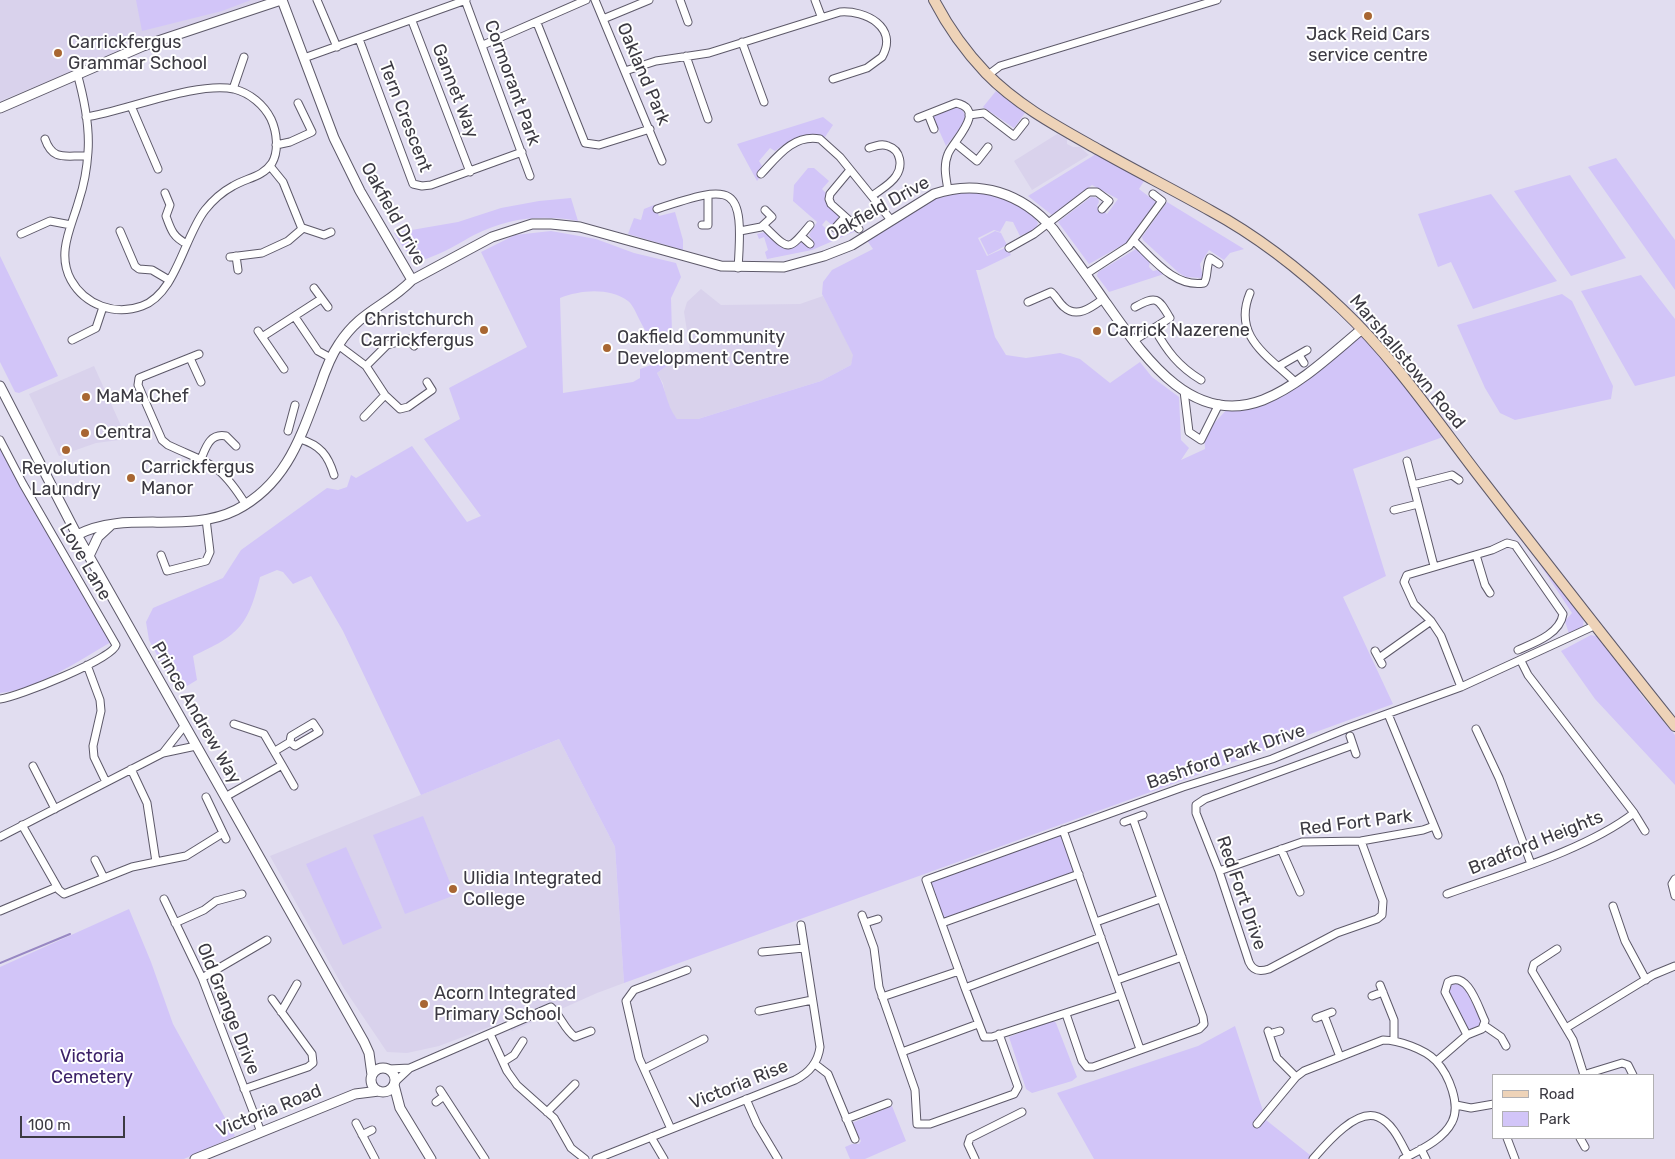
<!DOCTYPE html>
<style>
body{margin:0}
#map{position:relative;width:1675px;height:1159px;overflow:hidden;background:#e1ddf0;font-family:Rubik,sans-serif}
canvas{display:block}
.legend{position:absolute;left:1492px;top:1074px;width:162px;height:65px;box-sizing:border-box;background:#fff;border:1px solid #b1b0b3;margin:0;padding:6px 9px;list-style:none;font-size:15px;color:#3c3a42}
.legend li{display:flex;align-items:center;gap:10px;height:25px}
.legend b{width:25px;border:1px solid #b1b0b3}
.scale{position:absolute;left:20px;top:1116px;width:105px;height:22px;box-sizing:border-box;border:2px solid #3c3a42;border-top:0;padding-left:6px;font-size:15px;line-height:18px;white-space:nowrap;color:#3c3a42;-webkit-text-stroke:4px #fff;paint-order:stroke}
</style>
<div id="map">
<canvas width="1675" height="1159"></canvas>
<ul class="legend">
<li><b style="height:6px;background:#eed3b8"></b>Road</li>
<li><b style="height:14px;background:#d2c5f8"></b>Park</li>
</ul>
<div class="scale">100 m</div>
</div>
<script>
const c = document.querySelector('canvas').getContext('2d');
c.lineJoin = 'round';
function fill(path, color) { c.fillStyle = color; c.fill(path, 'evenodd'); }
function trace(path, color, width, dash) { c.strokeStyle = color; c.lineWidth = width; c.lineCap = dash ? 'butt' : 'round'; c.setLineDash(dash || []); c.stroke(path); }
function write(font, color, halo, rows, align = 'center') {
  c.font = font + ' Rubik,sans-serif'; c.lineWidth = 4; c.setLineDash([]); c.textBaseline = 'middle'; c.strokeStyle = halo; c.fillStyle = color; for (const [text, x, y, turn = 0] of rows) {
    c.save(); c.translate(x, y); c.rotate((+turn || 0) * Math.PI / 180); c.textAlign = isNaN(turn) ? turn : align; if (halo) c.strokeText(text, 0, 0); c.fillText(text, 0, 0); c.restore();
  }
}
fill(new Path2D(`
 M0 0H272L161 35 0 101Z
 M1057 134 1067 139V144L1073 147H1080L1089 155 1032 190 1014 161Z
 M701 289 721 305 800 304 823 296 854 355 851 365 821 381 698 419H677L668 408 663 383 657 373 671 363 668 359 690 350 684 312 687 302Z
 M94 366 127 439 96 443 59 456 29 394Z
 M559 739 615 847 624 983 597 993 512 1031 505 1021 439 1046 407 1053 387 1052 343 987 270 856Z`), '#d9d2ec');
fill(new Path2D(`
 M136 0H251L222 11 142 31Z
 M996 91 1025 113 1014 128 983 107Z
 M954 107 962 109 966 117 965 122 946 146 933 117Z
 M823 117 833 125 825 137C805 131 791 139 775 151L770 148 759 161 762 166 758 172 761 176 757 181 737 144Z
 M1096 154 1144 181 1139 189 1156 202 1126 243 1089 264 1058 222 1091 197 1098 198 1099 202 1097 206 1107 214 1118 199 1092 185 1052 215 1028 196Z
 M1616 158 1675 240V290L1588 167Z
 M808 168H814L829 181 822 189 826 193 825 200 838 214V220L833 226 826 220 822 225 833 235 844 224H849L856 231 812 250 767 259 765 252 768 250 764 237 759 239 757 234 765 232 784 249 792 248 802 242 810 247 814 242 809 235 817 222 793 201 794 185Z
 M1570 175 1626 258 1571 276 1514 191Z
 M963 192C985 192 1027 200 1038 223L1036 229 1020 236 1013 222 1006 221 1000 232 994 230 978 238 987 256 1007 247 1011 255 980 270H976L995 337 1006 355 1026 358 1060 353 1080 359 1110 383 1140 362 1152 377 1179 397 1181 440 1189 448 1181 460 1205 449 1204 434 1231 405 1264 400 1321 362 1362 329 1584 618 1583 627 1569 634 1565 621 1572 613 1539 563 1443 437 1353 469 1386 576 1343 597 1393 704 624 983 615 847 559 739 421 795 343 631 311 576 293 584 283 572 277 570 260 577C248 626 239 635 193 656L197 680 187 686 173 685 149 640 146 622 153 608 223 578 241 550 327 488 338 490 347 487 351 475 356 478 412 446 467 522 511 503 481 516 424 439 460 419 449 388 527 347 481 252 515 235 551 231 596 239 634 253 676 263 681 277 671 298 672 333C646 357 640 310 628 301 609 287 580 290 560 298L563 393 633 382 640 378V369L668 359 671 363 657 373C667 389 665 404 677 419H698L821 381 851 365 853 355 822 294 823 282 832 270 873 249 866 239 931 200Z
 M1491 194 1557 281 1473 309 1451 262 1438 267 1418 214Z
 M571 198 578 221C542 214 507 218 474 235 458 244 443 253 426 259 408 260 403 246 394 233L458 222 501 208 539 201Z
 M1167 202 1244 249 1230 253 1224 260 1209 250 1200 264 1203 277 1201 278 1186 277 1179 273 1143 240 1142 237Z
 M654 205 659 216 675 212 683 240V250L628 234 634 218 641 220 644 209Z
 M995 231 1001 233 1007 245 988 255 980 239Z
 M1136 249 1150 261 1149 267 1153 271 1158 270 1164 274 1109 292 1097 276 1098 272Z
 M0 256 58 376 19 393 15 392 0 362Z
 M1641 275 1675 319V376L1635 386 1581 291Z
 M1562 294 1572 301 1613 386 1611 399 1515 420 1500 413 1485 388 1457 325Z
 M0 443 111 642C78 661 38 689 0 693Z
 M1591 635 1599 637 1640 689 1639 692 1642 696 1675 735V785L1595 699 1561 651Z
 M423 816 455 895 405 914 373 835Z
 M1063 830 1079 874 942 923 926 880Z
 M346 847 382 928 343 945 306 864Z
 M129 909 151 962 173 1024 235 1136 184 1159H0V967Z
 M1457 982 1464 986 1481 1021 1480 1027 1472 1031 1466 1028 1449 993 1450 986Z
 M1053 1020 1056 1023 1077 1077 1072 1081 1032 1093 1026 1089 1009 1037Z
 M1235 1026 1266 1120 1315 1159H1094L1057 1093 1198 1046Z
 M892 1106 906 1141 865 1159H850L845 1147 852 1144H859L861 1141 852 1123Z`), '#d2c5f8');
trace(new Path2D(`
 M0 963 70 934`), '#9888c3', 2);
const minor = new Path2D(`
 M317 0 337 47
 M465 0 530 176
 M595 0 662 161
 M680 0 688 22
 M815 0 821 16
 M603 19 649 0
 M412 21 470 172
 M537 23 585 143 599 145 650 129
 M359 39 413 184 422 186 431 185 522 152
 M742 42 764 102
 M483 45 586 0
 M686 56 708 119
 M304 58 466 0
 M625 71 656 61 709 53 840 12C865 10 899 27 882 57L867 68 833 79
 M77 73C84 98 90 126 88 152 87 168 84 185 79 200 72 226 56 253 71 280 85 305 115 316 142 306 176 294 184 237 205 210 213 200 222 192 233 186 246 178 263 177 272 163 279 151 277 132 271 119 264 105 250 93 234 89 197 81 125 111 86 117
 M988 75 1000 66 1217 0
 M233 89 244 57
 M131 106 158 169
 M928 114 934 129
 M969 115 984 113 1014 136 1025 122
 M918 118 956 103C988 110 953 141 948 154 943 166 946 178 948 190
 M45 139C53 162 66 155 87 156
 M955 143 977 161 988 147
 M276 145 290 142 312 132 298 103
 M869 148C875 146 882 143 888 146 901 150 903 166 896 176 891 184 880 190 872 196
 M850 170 830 194 829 199 831 204 859 229
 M761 174C777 157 793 134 820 139L840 157 891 220
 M165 193 170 205 166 216C171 230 173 237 187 244
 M657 209C735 183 744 184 738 268
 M702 225H708V195
 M764 226C789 250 787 253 810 225
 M303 228 324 235 331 232
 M835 228 845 217
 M120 231 135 266 139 269 152 270 169 280
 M740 231 761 227 772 217 765 210
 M21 234 50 221 71 225
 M801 236 810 244
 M1134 241C1153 259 1175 288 1204 283 1208 278 1206 266 1210 258L1219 264
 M1009 248 1034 234 1089 192H1097L1109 201 1102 209
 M236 256 238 270
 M230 257 262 253 288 241 302 229 283 182 270 166
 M1086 274 1129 246 1162 201 1153 194
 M314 288 328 307
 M1250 293C1232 336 1267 355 1295 382
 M1028 302 1051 292C1056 296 1059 303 1064 307 1077 319 1092 307 1103 299
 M295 317 318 351 331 358
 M1154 328C1167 351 1178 366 1201 380
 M258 331 284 369
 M262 337 321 299
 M72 340 96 328 103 307
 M1133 341 1170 318C1158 298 1157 295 1135 307
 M338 345 366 366 385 395 400 409 408 407 432 390 427 382
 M199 354 139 378 138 385 162 440 168 445C211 465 219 462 246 505
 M1299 355 1304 363
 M190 358 201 382
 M366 366 387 345 409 339 414 346
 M1279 366 1307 350
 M1184 391 1189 432 1201 440 1219 404
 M364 417 385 395
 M288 431 295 405
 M300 439C320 445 328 455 334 475
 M0 440 23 484 116 645C113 659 17 697 0 699
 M201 459C206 447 210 433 226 436L236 446
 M1407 461 1434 566
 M1413 485 1452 475 1459 480
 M1394 510 1418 504
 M161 555 167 571 206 561 210 552 206 519
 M1476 555 1485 585 1490 593
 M1375 651 1382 664
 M1379 658 1431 621
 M1521 661 1528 675 1634 813 1645 831
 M87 665 100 700 101 711 93 746 94 757 106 782
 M1461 687 1441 636 1431 621 1414 604 1404 582 1407 575 1492 550 1507 543 1515 545 1563 614C1560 634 1534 643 1518 650
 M1388 714 1438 835
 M1476 729 1499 778 1531 864
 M1350 736 1356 754
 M1353 745 1205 799 1196 805V813L1219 871 1249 962C1253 971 1260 972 1269 969L1337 933 1377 919 1382 915 1383 901 1361 841
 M275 751 290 742 295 746 319 732 313 723 291 736 290 742
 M163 753 185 725
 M282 765 294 786
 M33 766 55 809
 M206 797 226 839
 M225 797 282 765 264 734 234 724
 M1124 822 1143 815
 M22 825 59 890 64 894 132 867 156 862 147 803 131 769
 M1063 830 1140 1049
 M0 837 163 753 196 746
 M1281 849 1300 892
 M95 860 104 878
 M156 862 186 856 223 833
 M1219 871 1302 842 1361 841 1423 830 1434 826
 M1675 879 1672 884 1675 896
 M1447 894C1505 873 1586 850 1634 813
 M164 899 202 978 261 1132
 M1613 906 1625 941 1646 980
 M0 911 57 887
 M862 915 874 948 879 987 915 1090 917 1124H930L1014 1094 1018 1087 999 1034
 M1096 922 1160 899
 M175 923 204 910 216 901 242 894
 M865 923 878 919
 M942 923 1079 874
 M1557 949 1534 964 1532 971 1573 1040 1584 1075
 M762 952 804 948
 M202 978 267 940
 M1117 980 1182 957
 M1380 985 1394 1020V1040
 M965 988 1101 937
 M1121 995 992 1037H984L965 988 926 880 1183 787 1272 759 1348 728 1461 687 1596 625
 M1372 996 1383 992
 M882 997 959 971
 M759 1011 812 1000
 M281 1012 297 984
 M1066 1014 1082 1061 1087 1067H1093L1199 1029 1204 1024 1203 1017 1133 819
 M1324 1015 1340 1057
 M1316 1018 1332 1012
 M1485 1026 1501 1037 1506 1046
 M1566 1028 1653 975 1675 966
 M1268 1031 1277 1058 1296 1077
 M490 1034 507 1071 517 1085 554 1118 571 1148 585 1159
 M1269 1034 1280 1031
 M902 1052 978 1024
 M1437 1061 1467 1035 1445 992 1448 982C1468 970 1478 1007 1485 1021L1482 1029 1467 1035
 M503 1062 514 1055 523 1041
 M815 1064 828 1074 855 1139
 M389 1069 410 1068 551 1007C561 1016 564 1029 575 1037L591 1031
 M644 1069 704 1039
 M1583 1075 1622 1063 1628 1065 1633 1075
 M395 1082 410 1068
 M244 1089 308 1067 313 1063 312 1054 272 999
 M440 1090 485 1159
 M746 1099 757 1124 778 1159
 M436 1102 444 1096
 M1456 1105 1471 1108 1494 1104
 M547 1112 575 1084
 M846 1119 888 1103
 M356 1123 375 1159
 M1257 1124 1296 1077 1304 1071 1383 1040C1398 1040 1425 1049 1436 1061 1449 1075 1461 1105 1452 1122 1443 1140 1420 1150 1403 1159
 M671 1129 639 1058 626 1001 634 990 687 970
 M362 1135 372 1130
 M651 1137 664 1159
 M1507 1138 1515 1159
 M1580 1138 1585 1147
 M1421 1149 1426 1159
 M596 1159 795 1080C809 1073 818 1063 820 1047L801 925
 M975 1159 968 1144 970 1138 1022 1112
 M1313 1159C1326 1144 1356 1108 1378 1117 1393 1123 1401 1143 1408 1156`);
const tertiary = new Path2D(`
 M282 0 334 138 360 191 412 280 492 237 532 224H551L580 227 721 266 784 267 824 256 852 245 934 194C979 179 1022 193 1053 229 1071 254 1089 278 1106 303 1142 353 1190 428 1263 400 1300 385 1332 354 1362 329
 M0 108 143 46 281 0
 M0 386 77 535 364 1042 369 1053 372 1075
 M77 535C126 509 186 535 236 510 287 484 301 436 320 386 325 371 330 357 339 344 361 310 387 306 412 280
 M89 556 98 537 111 525
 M371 1080a12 12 0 1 1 24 0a12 12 0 1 1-24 0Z
 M394 1085 400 1108 431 1159
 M195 1159 355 1094 379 1091`);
const secondary = new Path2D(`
 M934 0C948 27 965 51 986 73 1018 106 1060 128 1099 150 1136 171 1174 190 1211 211 1259 237 1302 271 1342 309 1394 358 1436 420 1479 476 1544 560 1609 644 1675 726`);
trace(minor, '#5d5969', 9);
trace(tertiary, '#5d5969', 11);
trace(secondary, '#5d5969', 12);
trace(minor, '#fff', 7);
trace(tertiary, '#fff', 9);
trace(secondary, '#eed3b8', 10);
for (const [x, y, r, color] of [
 [1368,16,5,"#a86632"],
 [58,53,5,"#a86632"],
 [484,330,5,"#a86632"],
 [1097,331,5,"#a86632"],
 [607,348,5,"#a86632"],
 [86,397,5,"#a86632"],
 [85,433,5,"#a86632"],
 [66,450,5,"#a86632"],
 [131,478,5,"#a86632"],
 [453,889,5,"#a86632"],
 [424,1004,5,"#a86632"]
]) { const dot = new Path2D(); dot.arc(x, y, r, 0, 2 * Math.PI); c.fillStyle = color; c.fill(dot); trace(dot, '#fff', 2); }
write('18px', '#3c3a42', '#fff', [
 ["Jack Reid Cars",1368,35,"center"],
 ["service centre",1368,56,"center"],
 ["Carrickfergus",68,43],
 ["Grammar School",68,64],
 ["Christchurch",474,320,"right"],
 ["Carrickfergus",474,341,"right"],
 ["Carrick Nazerene",1107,331],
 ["Oakfield Community",617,338],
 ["Development Centre",617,359],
 ["MaMa Chef",96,397],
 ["Centra",95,433],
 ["Carrickfergus",141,468],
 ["Manor",141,489],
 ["Revolution",66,469,"center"],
 ["Laundry",66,490,"center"],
 ["Ulidia Integrated",463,879],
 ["College",463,900],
 ["Acorn Integrated",434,994],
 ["Primary School",434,1015]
], 'left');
write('18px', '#3c3a42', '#fff', [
 ["Oakland Park",643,74,67],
 ["Cormorant Park",512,83,70],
 ["Gannet Way",455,91,69],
 ["Tern Crescent",405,117,69],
 ["Oakfield Drive",878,209,-29],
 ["Oakfield Drive",393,214,61],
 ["Marshallstown Road",1407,362,50],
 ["Love Lane",85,562,60],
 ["Prince Andrew Way",196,713,60],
 ["Bashford Park Drive",1226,757,-19],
 ["Red Fort Park",1356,823,-7],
 ["Bradford Heights",1536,843,-22],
 ["Red Fort Drive",1241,893,71],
 ["Old Grange Drive",228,1009,68],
 ["Victoria Rise",739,1085,-22],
 ["Victoria Road",269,1111,-22]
]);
write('18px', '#3c2168', '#fff', [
 ["Victoria",92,1057],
 ["Cemetery",92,1078]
]);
</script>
